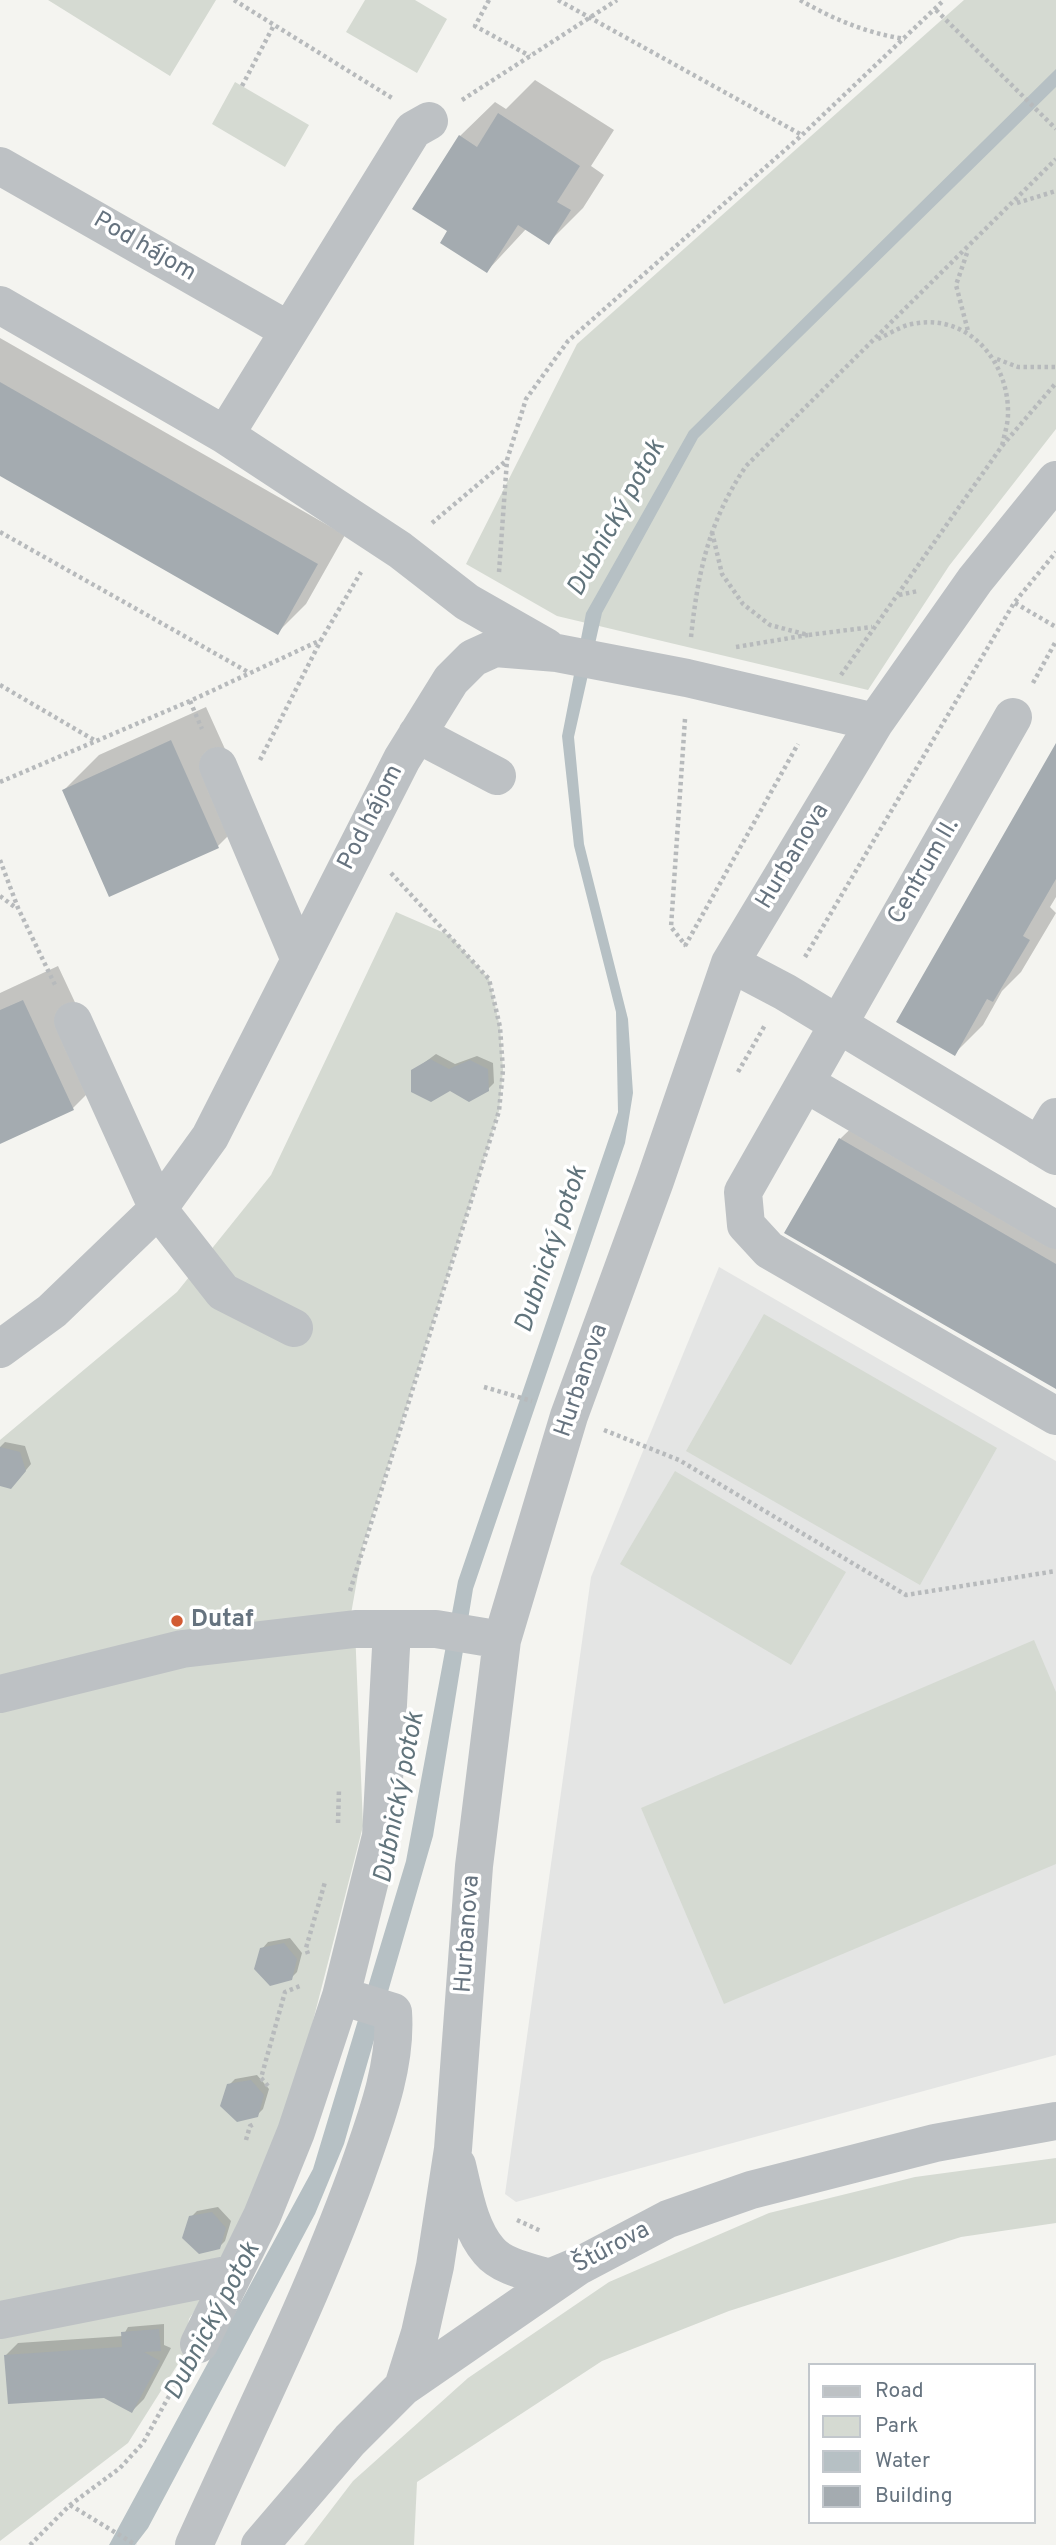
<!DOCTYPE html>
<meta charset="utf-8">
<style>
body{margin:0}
#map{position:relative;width:1056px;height:2545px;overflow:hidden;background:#f4f4f0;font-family:Overpass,sans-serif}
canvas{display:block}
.legend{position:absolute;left:808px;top:2363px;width:228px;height:161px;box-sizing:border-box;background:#fff;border:2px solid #c2c7cc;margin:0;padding:9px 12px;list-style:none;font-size:21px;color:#66737f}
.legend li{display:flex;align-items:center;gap:14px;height:35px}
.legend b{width:35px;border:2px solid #c2c7cc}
</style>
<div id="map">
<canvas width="1056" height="2545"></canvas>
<ul class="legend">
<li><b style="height:9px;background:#bdc1c4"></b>Road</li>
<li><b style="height:19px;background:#d5dad2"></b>Park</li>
<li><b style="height:19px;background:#b6c0c4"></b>Water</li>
<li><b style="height:19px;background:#a4abb0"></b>Building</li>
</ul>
</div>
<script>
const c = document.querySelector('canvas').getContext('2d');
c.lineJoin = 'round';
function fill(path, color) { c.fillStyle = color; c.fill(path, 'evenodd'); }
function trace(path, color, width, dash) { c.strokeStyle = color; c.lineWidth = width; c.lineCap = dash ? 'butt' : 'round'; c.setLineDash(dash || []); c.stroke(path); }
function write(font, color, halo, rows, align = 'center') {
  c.font = font + ' Overpass,sans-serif'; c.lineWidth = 7; c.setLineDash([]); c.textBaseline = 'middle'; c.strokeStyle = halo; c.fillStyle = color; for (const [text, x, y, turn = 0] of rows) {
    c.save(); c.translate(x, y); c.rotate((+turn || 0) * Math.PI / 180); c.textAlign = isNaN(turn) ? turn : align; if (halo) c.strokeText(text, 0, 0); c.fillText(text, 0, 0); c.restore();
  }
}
fill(new Path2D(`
 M719 1267 1056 1461V2055L516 2202 505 2194 591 1577Z`), '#e4e5e4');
fill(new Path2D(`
 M48 0H216L170 76Z
 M365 0H415L447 19 417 73 346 32Z
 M964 0H1056V429L949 566 868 690 557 616 466 564 577 344Z
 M235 82 309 125 285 167 212 124Z
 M396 912 449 935 489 979 500 1027 503 1070 499 1111 363 1546 351 1614 355 1629 363 1826 285 2130 230 2259 189 2319 183 2356 128 2443 0 2541V1440L177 1292 271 1175Z
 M764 1314 997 1448 920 1585 686 1451Z
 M675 1471 846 1572 791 1665 620 1564Z
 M1034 1640 1056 1692V1864L724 2004 641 1808Z
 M1056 2158V2223L961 2237 729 2311 602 2361 417 2482 414 2545H304L353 2481 468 2378 609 2282 769 2213 915 2177Z`), '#d5dad2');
fill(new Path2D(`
 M1056 69V87L698 438 602 613 574 737 584 844 628 1019 633 1093 625 1143 473 1589 433 1836 344 2144 315 2214 148 2528 135 2545H109L313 2169 406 1861 458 1581 618 1112 616 1012 574 846 562 736 586 613 689 431Z`), '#b6c0c4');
fill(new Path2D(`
 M535 80 614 130 591 166 604 175 583 208 548 243 526 229 487 271 449 230 460 136 495 102 506 109Z
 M0 338 345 535 306 604 278 632 0 474Z
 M206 707 253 811 218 846 64 790 99 755Z
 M1056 747V897L1050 907 1056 913 1021 972 1002 991 983 1025 954 1054Z
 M58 966 108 1073 73 1108 0 1142V993Z
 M436 1054 455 1064 477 1056 493 1063 494 1083 488 1089H450L413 1071Z
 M869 1111 1056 1219V1387L840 1139Z
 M5 1442 25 1446 31 1464 17 1481 0 1484V1447Z
 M290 1938 302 1953 297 1972 291 1978 262 1949 268 1942Z
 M257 2075 269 2089 263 2109 257 2115 229 2085 235 2079Z
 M218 2207 231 2221 225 2241 219 2247 191 2217 197 2211Z
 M164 2324V2345L171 2348 144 2399 132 2411 104 2396 6 2355 18 2343 123 2336 128 2327Z`), '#0003');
fill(new Path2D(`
 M498 113 580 166 557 202 571 210 549 245 518 225 487 273 440 243 447 231 412 209 459 135 477 147Z
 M0 382 318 564 278 635 0 476Z
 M171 740 219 848 109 897 62 790Z
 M1056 743V879L1023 936 1030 940 993 1002 987 999 955 1056 896 1022Z
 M23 1000 74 1110 0 1144V1010Z
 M430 1059 449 1069 470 1060 488 1069 489 1091 469 1102 450 1091 431 1102 411 1092V1070Z
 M839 1138 1056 1264V1389L784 1233Z
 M0 1447 20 1452 26 1471 11 1489 0 1486Z
 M284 1943 297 1959 292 1980 270 1986 254 1969 260 1948Z
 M251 2080 264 2095 258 2117 237 2122 220 2106 227 2084Z
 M212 2212 226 2228 220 2249 199 2254 182 2238 189 2216Z
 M159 2329 161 2351 144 2352 160 2361 132 2413 104 2398 8 2404 4 2355 122 2347 121 2332Z`), '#a4abb0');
trace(new Path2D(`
 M234 0 392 98
 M489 0 475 26 530 56
 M558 0 802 135
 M800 0C833 19 866 33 905 39
 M936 10 1056 129
 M242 86 274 25
 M462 100 617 0
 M1017 203 1056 191
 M967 253 956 285 968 331
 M878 339C887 335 898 328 908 325 965 310 1009 359 1008 414 1008 424 1004 436 1002 446
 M997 359 1018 367H1056
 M432 523 507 460
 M0 532 248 672
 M712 532 722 574 743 604 770 625 808 635 872 627
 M499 572 507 460 526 399 568 341 802 135 944 0
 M899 595 918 591
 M1015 603 1056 627
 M691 637C698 571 709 521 746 466L1056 159
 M736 647 808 635
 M841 675 1002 446 1056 383
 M1033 683 1056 641
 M0 685 94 740
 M190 701 202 729
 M685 719 671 927 686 946
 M260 760 321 640
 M0 782 190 701 321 640 361 572
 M0 860 18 908 56 987
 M0 896 16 908
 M685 946 798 744
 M805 957 1014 603 1056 552
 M738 1072 765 1025
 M484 1387 532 1401
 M604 1430 679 1460 906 1595 1056 1571
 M350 1591 499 1111 503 1070 500 1027 489 979 390 872
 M338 1823 339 1789
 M308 1954 306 1948 325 1882
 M268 2086 261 2078 285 1992 300 1986
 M246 2140 250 2126 254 2124
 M517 2220 541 2231
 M70 2505 136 2545
 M30 2545 70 2505 120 2468 143 2443 179 2378`), '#b7babc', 4.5, [3.5, 3.5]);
trace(new Path2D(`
 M0 166 288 330
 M0 305 225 435 400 550 467 602 546 647
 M225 435 413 130 429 121
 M1013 717 743 1192 746 1225 769 1250 1056 1416
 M417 734 497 776
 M218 766 300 960
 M730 963 785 992 1056 1156
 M73 1021 158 1209 223 1292 294 1328
 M805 1083 1056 1230
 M1039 1146 1056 1117
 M0 1349 52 1311 158 1209 210 1137 402 759 451 680 473 658 495 648 557 653 687 678 875 722
 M0 1694 182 1649 355 1629H436L502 1640
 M457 2165C464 2193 469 2228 489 2251 502 2267 530 2272 549 2278L573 2268
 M0 2320 232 2274
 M199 2344 262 2216 296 2132 341 1996 381 1836 392 1629
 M403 2387 420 2333 435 2266 453 2149 474 1866 502 1640 569 1416 655 1181 730 963 875 722 975 580 1056 480
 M194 2545C249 2423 310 2302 356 2176 374 2124 397 2067 393 2012L341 1996
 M260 2545 350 2440 403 2387 577 2267 668 2219 751 2190 935 2143 1056 2121`), '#bdc1c4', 38);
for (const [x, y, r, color] of [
 [177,1621,7,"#d25b33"]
]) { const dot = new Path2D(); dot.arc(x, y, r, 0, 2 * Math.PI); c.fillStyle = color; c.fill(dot); trace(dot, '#fff', 2.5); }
write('24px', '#66737f', '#fff', [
 ["Pod hájom",144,248,30],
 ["Pod hájom",372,818,-63],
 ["Hurbanova",794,857,-59],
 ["Centrum II.",925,872,-60],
 ["Hurbanova",583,1381,-71],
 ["Hurbanova",469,1934,-86],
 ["Štúrova",612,2249,-28]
]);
write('bold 24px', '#66737f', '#fff', [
 ["Dutaf",191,1621]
], 'left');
write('italic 26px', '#61747c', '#fff', [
 ["Dubnický potok",618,519,-61],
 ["Dubnický potok",553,1250,-71],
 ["Dubnický potok",401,1798,-79],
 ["Dubnický potok",214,2322,-62]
]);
</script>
